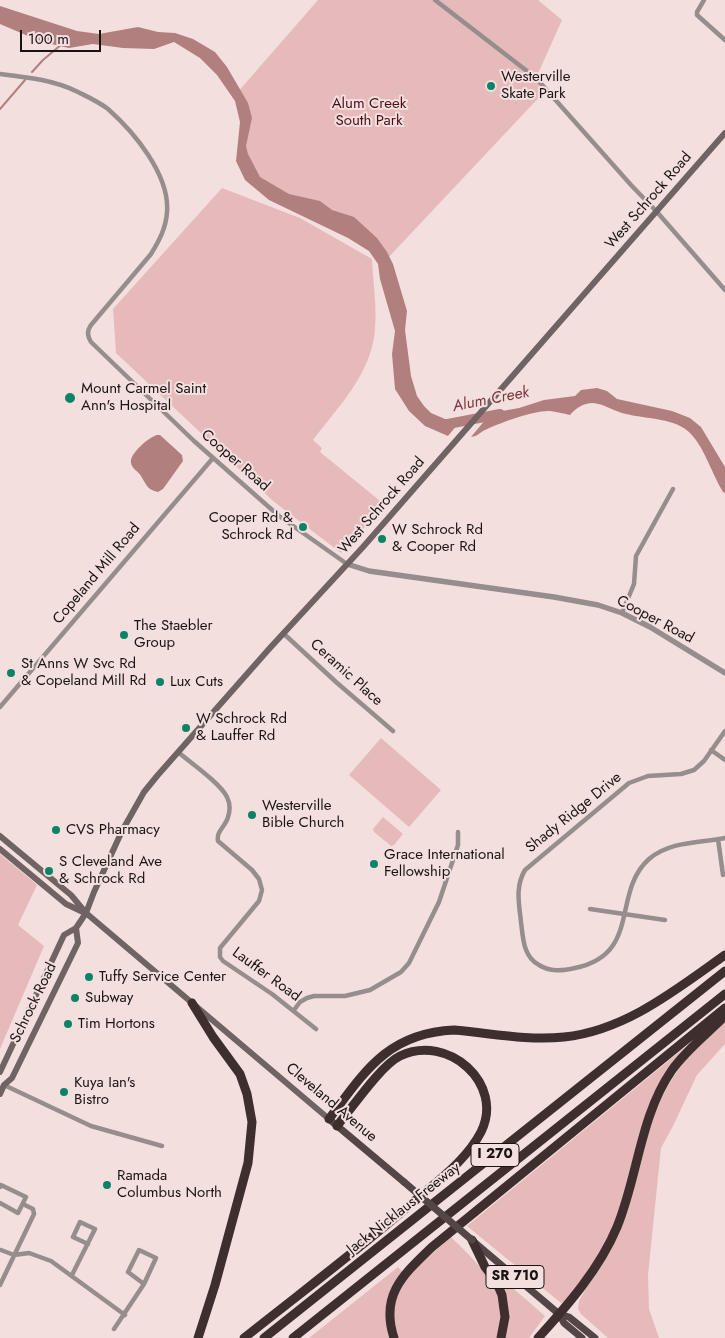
<!DOCTYPE html>
<style>
body{margin:0}
#map{position:relative;width:725px;height:1338px;overflow:hidden;background:#f4dfdf;font-family:Jost,sans-serif}
canvas{display:block}
.scale{position:absolute;left:20px;top:30px;width:81px;height:22px;box-sizing:border-box;border:2px solid #1a1313;border-top:0;padding-left:6px;font-size:15px;line-height:18px;white-space:nowrap;color:#1a1313;-webkit-text-stroke:4px #f4dfdf;paint-order:stroke}
</style>
<div id="map">
<canvas width="725" height="1338"></canvas>
<div class="scale">100 m</div>
</div>
<script>
const c = document.querySelector('canvas').getContext('2d');
c.lineJoin = 'round';
function fill(path, color) { c.fillStyle = color; c.fill(path, 'evenodd'); }
function trace(path, color, width, dash) { c.strokeStyle = color; c.lineWidth = width; c.lineCap = dash ? 'butt' : 'round'; c.setLineDash(dash || []); c.stroke(path); }
function write(font, color, halo, rows, align = 'center') {
  c.font = font + ' Jost,sans-serif'; c.lineWidth = 4; c.setLineDash([]); c.textBaseline = 'middle'; c.strokeStyle = halo; c.fillStyle = color; for (const [text, x, y, turn = 0] of rows) {
    c.save(); c.translate(x, y); c.rotate((+turn || 0) * Math.PI / 180); c.textAlign = isNaN(turn) ? turn : align; if (halo) c.strokeText(text, 0, 0); c.fillText(text, 0, 0); c.restore();
  }
}
fill(new Path2D(`
 M318 0H538L562 20 536 78 546 90 386 260 255 180 240 154 245 119 236 94Z
 M222 188 300 218 372 259C373 282 377 306 375 328 373 372 338 407 313 440L322 448 320 452 385 505 341 553 273 501 116 353 113 309Z
 M381 738 441 790 409 827 349 775Z
 M383 817 403 834 394 845 391 846 374 832 373 829Z
 M0 854 37 885 18 925 44 946 0 1049Z
 M725 1022V1044L697 1075 673 1126 661 1148 648 1275 649 1309 659 1338H608L581 1314 578 1309 579 1301C593 1274 613 1251 623 1221 641 1169 647 1109 682 1065 694 1049 710 1036 725 1022Z
 M694 1040 662 1084 620 1211 595 1264 564 1302 561 1303 467 1226Z
 M451 1237C473 1259 500 1282 502 1315 502 1322 499 1331 498 1338H395L391 1311 400 1288 412 1271Z
 M398 1267 404 1274C392 1297 381 1311 389 1338H309Z
 M499 1276 545 1316 529 1338H503L498 1279Z`), '#e6baba');
fill(new Path2D(`
 M0 6 77 31 99 34 138 27 158 32 175 33 193 39 215 52 227 67 248 103 252 118 246 146 248 154 260 177 289 194 320 201 332 210 354 217 377 238 387 252 393 264 407 311 405 330 411 376 417 396 424 406 431 413 445 419H462L448 436 425 426 409 411 395 389 392 354 395 331 380 279 378 264 369 251 348 238 269 200 245 180 236 161 240 122 235 101 217 75 200 58 174 42 154 49 123 48 93 44 69 48 42 42 0 24Z
 M597 388 607 391 617 399 672 411 690 418 701 427 725 467V493L723 492C712 474 705 449 691 434 677 418 646 419 626 414 615 412 605 404 593 403 583 403 576 408 570 415 563 413 556 412 550 411 535 410 499 423 485 430 479 433 478 436 471 437L491 413 519 408 544 400 575 396 581 390Z
 M157 435H160L182 455 183 461 163 489 158 492C147 490 146 484 141 476 138 471 132 469 131 463 129 454 149 437 157 435Z`), '#b27f7f');
trace(new Path2D(`
 M32 72 43 60 62 44
 M0 109 25 80`), '#b27f7f', 2);
trace(new Path2D(`
 M448 424 500 414`), '#b27f7f', 10);
trace(new Path2D(`
 M435 0 536 78 631 185 657 212 725 290
 M704 0 697 12V15L725 40
 M0 74C26 77 54 80 78 92 88 97 99 102 108 109 134 132 170 175 167 212 166 228 159 241 151 254L91 325C87 331 87 335 91 342L194 441 279 516 347 564
 M622 613 634 584 636 556 673 489
 M283 633 336 682 393 731
 M0 707 213 458
 M725 731 704 761 694 770 681 774 648 776 629 783 525 870C515 887 519 903 521 922 523 937 523 957 539 965 550 972 562 971 575 968 642 954 611 893 649 859 670 841 700 843 725 838
 M711 750 725 760
 M178 752C191 763 220 783 227 797 230 803 230 811 228 817 226 826 216 831 218 841L252 870 259 879 262 890 259 901 220 948V957L223 961 272 994 316 1029
 M718 839 723 875
 M590 909 665 920
 M294 1010 300 1002 307 998 314 996H345L370 990 401 972 409 963 439 902 458 845V832
 M4 1085 91 1126 162 1146
 M0 1187 1 1185 26 1197 18 1213 0 1203
 M1 1250 14 1255 29 1253 51 1261 125 1315
 M72 1275 95 1229 80 1222 73 1237 88 1244
 M0 1285 34 1214 33 1209 23 1204
 M114 1329 144 1284 156 1258 139 1250 128 1272 144 1284`), '#968d8d', 4.5);
trace(new Path2D(`
 M347 564 369 571 554 597 598 605 622 613 650 627 725 673`), '#968d8d', 5.5);
trace(new Path2D(`
 M0 836 71 895 86 913 329 1119
 M0 849 66 904 85 913
 M0 1072 64 935 76 928 86 913 94 892 122 831 144 792 157 776 269 649 363 547 725 133
 M0 1094 4 1085 12 1078 78 943 76 928`), '#6f6363', 6);
trace(new Path2D(`
 M329 1119 404 1182
 M474 1242 559 1314 564 1323 582 1338
 M559 1314 569 1317 595 1338`), '#544646', 7);
trace(new Path2D(`
 M192 1003 213 1037 240 1074 247 1094 252 1122 248 1163 215 1285 198 1338
 M329 1119C365 1071 388 1033 454 1030 490 1033 527 1041 564 1037 625 1031 677 989 725 955
 M472 1240 485 1267 496 1281 502 1295 505 1317 501 1338
 M244 1338C303 1291 362 1247 418 1198 440 1179 467 1159 481 1132 505 1084 448 1033 400 1056 381 1065 352 1108 337 1126
 M264 1338 725 971
 M293 1338 725 994
 M394 1338C380 1295 403 1275 432 1247L725 1008
 M538 1338C568 1305 600 1268 617 1227 638 1176 640 1116 672 1070 687 1049 707 1034 725 1016`), '#3e2e2e', 9);
trace(new Path2D(`
 M404 1182 472 1240`), '#544646', 7);
for (const [x, y, r, color] of [
 [491,86,5,"#0a8465"],
 [70,398,6,"#0a8465"],
 [303,527,5,"#0a8465"],
 [382,539,5,"#0a8465"],
 [124,635,5,"#0a8465"],
 [11,673,5,"#0a8465"],
 [160,682,5,"#0a8465"],
 [186,728,5,"#0a8465"],
 [252,815,5,"#0a8465"],
 [56,830,5,"#0a8465"],
 [374,864,5,"#0a8465"],
 [49,871,5,"#0a8465"],
 [89,977,5,"#0a8465"],
 [75,998,5,"#0a8465"],
 [68,1024,5,"#0a8465"],
 [64,1092,5,"#0a8465"],
 [107,1185,5,"#0a8465"]
]) { const dot = new Path2D(); dot.arc(x, y, r, 0, 2 * Math.PI); c.fillStyle = color; c.fill(dot); trace(dot, '#f4dfdf', 2); }
for (const [x, y, w] of [
 [495,1155,48],
 [515,1277,58]
]) { const box = new Path2D(); box.roundRect(x - w / 2, y - 11.5, w, 23, 4); c.fillStyle = '#f4dfdf'; c.fill(box); trace(box, '#1a1313', 1); }
write('bold 14px', '#1a1313', null, [
 ["I 270",495,1155],
 ["SR 710",515,1277]
]);
write('15px', '#1a1313', '#f4dfdf', [
 ["Westerville",501,77],
 ["Skate Park",501,94],
 ["Mount Carmel Saint",81,389],
 ["Ann's Hospital",81,406],
 ["Cooper Rd &",293,518,"right"],
 ["Schrock Rd",293,535,"right"],
 ["W Schrock Rd",392,530],
 ["& Cooper Rd",392,547],
 ["The Staebler",134,626],
 ["Group",134,643],
 ["St Anns W Svc Rd",21,664],
 ["& Copeland Mill Rd",21,681],
 ["Lux Cuts",170,682],
 ["W Schrock Rd",196,719],
 ["& Lauffer Rd",196,736],
 ["Westerville",262,806],
 ["Bible Church",262,823],
 ["CVS Pharmacy",66,830],
 ["Grace International",384,855],
 ["Fellowship",384,872],
 ["S Cleveland Ave",59,862],
 ["& Schrock Rd",59,879],
 ["Tuffy Service Center",99,977],
 ["Subway",85,998],
 ["Tim Hortons",78,1024],
 ["Kuya Ian's",74,1083],
 ["Bistro",74,1100],
 ["Ramada",117,1176],
 ["Columbus North",117,1193]
], 'left');
write('15px', '#4d0d16', '#f4dfdf', [
 ["Alum Creek",369,104],
 ["South Park",369,121]
]);
write('15px', '#1a1313', '#f4dfdf', [
 ["West Schrock Road",649,201,-49],
 ["Cooper Road",235,461,41],
 ["West Schrock Road",382,506,-49],
 ["Copeland Mill Road",97,574,-50],
 ["Cooper Road",655,620,28],
 ["Ceramic Place",346,673,42],
 ["Shady Ridge Drive",574,813,-39],
 ["Lauffer Road",266,975,36],
 ["Schrock Road",34,1003,-64],
 ["Cleveland Avenue",331,1103,40],
 ["Jack Nicklaus Freeway",404,1209,-38]
]);
write('italic 16px', '#7c383c', '#f4dfdf', [
 ["Alum Creek",491,400,-11]
]);
</script>
